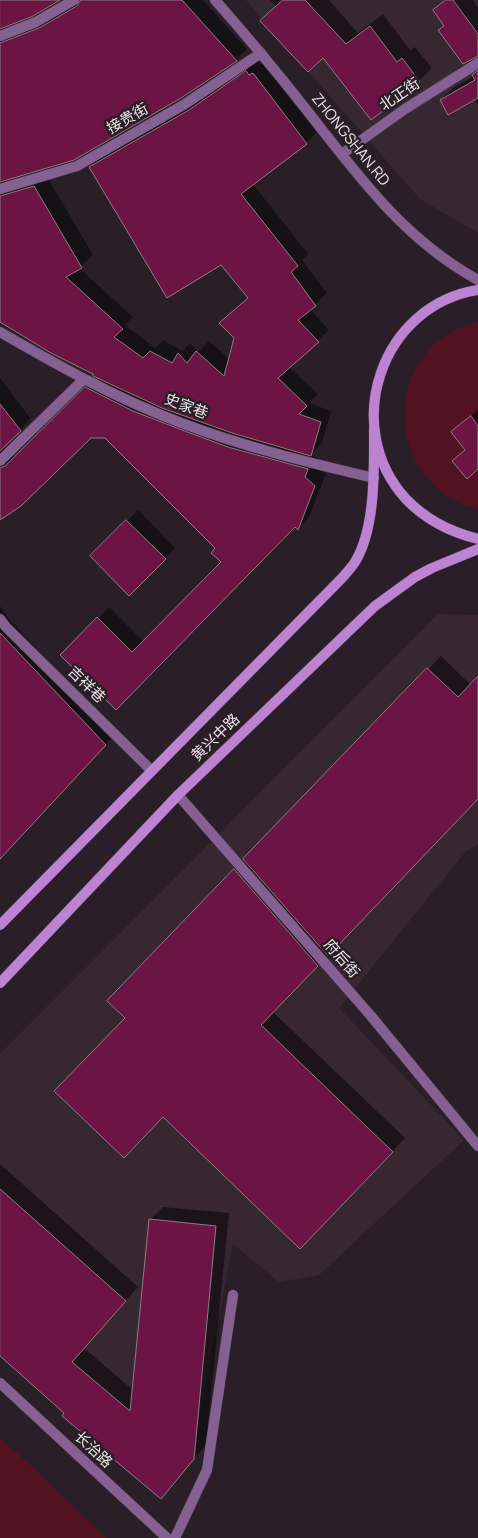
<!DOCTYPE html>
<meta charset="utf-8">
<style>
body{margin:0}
canvas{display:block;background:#2a1f28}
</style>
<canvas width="478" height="1538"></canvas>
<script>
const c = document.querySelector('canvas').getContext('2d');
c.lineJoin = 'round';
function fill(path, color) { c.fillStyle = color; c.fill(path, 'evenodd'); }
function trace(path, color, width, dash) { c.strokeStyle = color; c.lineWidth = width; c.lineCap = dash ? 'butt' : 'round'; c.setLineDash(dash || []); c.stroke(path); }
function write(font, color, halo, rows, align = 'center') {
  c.font = font + ' Manrope,"Noto Sans SC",sans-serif'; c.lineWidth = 5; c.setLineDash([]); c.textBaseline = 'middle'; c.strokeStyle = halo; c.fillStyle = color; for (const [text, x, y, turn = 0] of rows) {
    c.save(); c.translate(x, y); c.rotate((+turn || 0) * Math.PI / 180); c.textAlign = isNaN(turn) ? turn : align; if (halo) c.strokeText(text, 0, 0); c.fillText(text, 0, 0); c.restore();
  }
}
fill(new Path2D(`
 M246 0H478V233L420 199Z
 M438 614 478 615V844L465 852 339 1008 464 1140 319 1275 279 1282 233 1244 195 1440 161 1499 0 1351V1054Z`), '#372733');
fill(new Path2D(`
 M478 322V509C381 485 380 345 478 322Z
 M0 1437 107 1538H0Z`), '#531222');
fill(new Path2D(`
 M0 0H58L5 26 10 32 51 17 81 0H203L247 49 236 60 4 179 7 183 46 175 93 255 79 268 133 317 125 325 155 348 163 340 182 351 190 343 198 352 209 341 230 360 236 338 221 323 249 297 222 264 90 167 102 156 258 61 261 65 265 62 317 132 306 143 253 184 308 254 302 260 327 293 310 309 329 330 289 367 318 394 309 403 331 411 322 443 310 455 318 458 316 465 326 474 309 517 298 528 295 525 116 708 62 655 109 607 144 642 222 562 217 548 106 437 90 436 0 518V378L31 419 6 444 4 450 9 457 18 455 98 376 0 321Z
 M270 0H329L358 33 383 14 410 50 415 47 432 68 419 81 371 118 323 57Z
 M445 0H473L478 7V55L440 30 445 25 434 10Z
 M478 71V105L474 99 441 100 453 88 474 76 473 75Z
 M478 410V470L454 461 466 449 452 432Z
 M138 510 175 548 129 594 92 556Z
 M0 606 9 619 116 733 0 858Z
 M441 656 471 685 478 678V798L273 1012 405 1138 313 1234 126 1018 235 870Z
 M0 1164 138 1287 84 1348 133 1390 150 1220 163 1207 229 1213 206 1445 160 1497 0 1354Z`), '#0007');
const building = new Path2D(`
 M0 0H60L33 16 0 29Z
 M81 0H182L237 61 181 98 74 160 0 182V43L39 28 77 6Z
 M283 0H305L346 44 370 26 397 62 402 58 420 82 371 120 323 58 308 72 260 21Z
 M446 0H453L478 34V56L463 64 438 30 444 26 433 10Z
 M246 71 249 75 253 73 307 144 241 194 298 266 291 272 316 306 298 320 319 342 278 378 307 406 299 414 321 422 311 456 232 433 162 408 93 376V374L51 353 0 322V196L34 186 82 268 66 277 123 329 114 337 143 358 150 351 172 363 178 353 187 363 196 351 224 376 234 338 219 323 248 298 221 265 167 298 89 167 189 110Z
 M478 71V98L448 115 440 100 475 80 472 75Z
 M85 387 133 411 182 430 228 447 308 469 305 477 315 486 298 530 295 527 116 710 60 655 97 617 132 652 221 562 211 553 215 548 105 438H91L21 506 0 520V468L5 466Z
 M0 404 21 431 0 451Z
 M471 416 478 426V469L467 479 452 461 465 450 451 432Z
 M126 520 166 559 129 596 90 556Z
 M0 633 106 745 0 859Z
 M427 668 458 697 478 676V799L328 956 243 859Z
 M234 869 318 966 261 1025 393 1152 300 1249 163 1117 124 1158 54 1091 125 1018 107 1001Z
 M0 1189 126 1301 72 1362 130 1411 149 1219 216 1226 194 1459 161 1499 62 1416 64 1413 0 1356Z`);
fill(building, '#6c1444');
trace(building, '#8c7c82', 1);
const minor = new Path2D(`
 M0 36 36 22 74 0
 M342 154 405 109 478 63
 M0 189 77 166 185 104 261 53
 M0 332C59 366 119 400 184 424 245 447 310 463 374 478
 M0 461 83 380
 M0 619 6 627 152 771
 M178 795 371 1016 478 1146
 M0 1383 167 1538
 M175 1538 207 1470 233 1295`);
const tertiary = new Path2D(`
 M215 0C246 35 276 71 305 108 357 174 403 239 478 280`);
const secondary = new Path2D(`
 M478 290C381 305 340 427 406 499 426 520 450 532 478 539
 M0 925 343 577C347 572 352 567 355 562 376 528 374 468 374 429
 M0 983 178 795 375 606 415 577 432 568 478 549`);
trace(minor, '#453a43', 11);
trace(tertiary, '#453a43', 11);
trace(secondary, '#453a43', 11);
trace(minor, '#856193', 10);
trace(tertiary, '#856193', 10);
trace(secondary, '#bd83d3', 10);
write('15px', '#eae3e8', '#2a1f28', [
 ["北正街",400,95,-34],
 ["接贵街",128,119,-30],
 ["ZHONGSHAN.RD",350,140,51],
 ["史家巷",186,407,21],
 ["吉祥巷",86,685,44],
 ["黄兴中路",216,738,-44],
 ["府后街",341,959,49],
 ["长治路",93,1450,43]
]);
</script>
